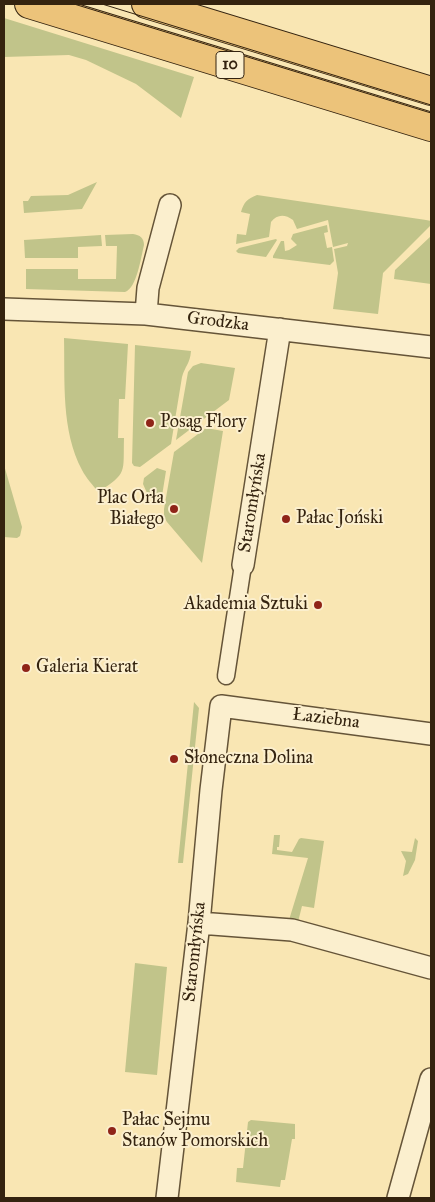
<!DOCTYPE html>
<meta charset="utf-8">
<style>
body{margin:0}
#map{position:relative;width:435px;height:1202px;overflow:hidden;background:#f9e6b3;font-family:"IM FELL Great Primer",serif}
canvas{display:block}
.frame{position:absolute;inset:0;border:5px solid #34230f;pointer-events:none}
</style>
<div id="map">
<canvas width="435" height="1202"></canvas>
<div class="frame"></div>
</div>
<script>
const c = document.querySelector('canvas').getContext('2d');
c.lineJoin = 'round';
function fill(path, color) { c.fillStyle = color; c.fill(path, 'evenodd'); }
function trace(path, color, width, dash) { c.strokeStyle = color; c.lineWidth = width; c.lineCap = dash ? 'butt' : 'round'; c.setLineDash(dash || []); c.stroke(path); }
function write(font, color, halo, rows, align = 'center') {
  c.font = font + ' "IM FELL Great Primer",serif'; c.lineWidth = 4; c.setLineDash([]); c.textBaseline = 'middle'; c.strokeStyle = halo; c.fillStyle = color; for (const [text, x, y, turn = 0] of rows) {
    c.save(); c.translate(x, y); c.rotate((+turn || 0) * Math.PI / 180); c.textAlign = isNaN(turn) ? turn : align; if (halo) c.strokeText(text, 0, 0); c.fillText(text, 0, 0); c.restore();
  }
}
fill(new Path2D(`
 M4 18 194 77 181 118 136 84 86 60 69 55 4 57Z
 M97 182 82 209 24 213 23 201H28L31 196 68 195Z
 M257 195 426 220 431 221V225L383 273 378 314 333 309 338 273 334 249 347 246 348 243 333 247 328 220 297 229 293 220C285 214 277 214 271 222L269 237 236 244 237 234 246 235 250 214 241 212C244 202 247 199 257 195Z
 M327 225 328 232 324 233 327 248 332 247 334 261 330 265 273 258V256L281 241H284L285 251 289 250 297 245 291 239 293 234Z
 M133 234C140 235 144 238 144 245 141 257 137 288 125 292L26 289V269H78V279H116L117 246H106L105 235Z
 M101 235 102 246 78 247V258H25L24 240Z
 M431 236V284L394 279 395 270Z
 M276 239 277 240 266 257 238 253 236 251 239 248Z
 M64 338 128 344 125 399H119L118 438H124C123 473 128 473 98 492 93 485 86 478 82 470 61 430 65 382 64 338Z
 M135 345 191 351C190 364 185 366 182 377L171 444 140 467 134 466 132 463Z
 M201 363 235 368 229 400 176 440 188 372 193 366Z
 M206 428 223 431 202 563 167 522 164 517V509L174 452Z
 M4 465 22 527 20 536 17 538 4 537Z
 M157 468 166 471 162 496H160L147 493 143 484 144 478Z
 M194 702 199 708 183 863H178Z
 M274 835H280L279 847H277V850L292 852 299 839 301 838 324 841 314 908 302 906 298 922 289 920 308 858 272 854Z
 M415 838 418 841 415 860 408 874 403 876 406 861 401 851 412 852Z
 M135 963 167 967 157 1075 125 1072Z
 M251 1120 295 1124V1139H292L285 1180H281L280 1187 236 1182 237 1168H243L248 1122Z`), '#c1c48a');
const pedestrian = new Path2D(`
 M226 676 243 565`);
const minor = new Path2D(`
 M4 309 146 314 431 347
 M146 314 148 288 170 205
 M243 565 280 329
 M199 923 292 930 431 968
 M167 1198 199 923 211 790 221 706 431 734
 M398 1198 431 1079`);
const primary = new Path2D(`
 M29 4 431 127
 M146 4 431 91`);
trace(pedestrian, '#655438', 19);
trace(minor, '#655438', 24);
trace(primary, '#34230f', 30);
trace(pedestrian, '#fbefce', 16);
trace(minor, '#fbefce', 21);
trace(primary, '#ecc37a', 28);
trace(new Path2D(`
 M74 4 431 113
 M102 4 431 105`), '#34230f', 1);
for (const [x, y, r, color] of [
 [150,423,5,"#8f2418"],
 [174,509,5,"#8f2418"],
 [286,519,5,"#8f2418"],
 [318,605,5,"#8f2418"],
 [26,668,5,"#8f2418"],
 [174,759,5,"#8f2418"],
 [112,1131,5,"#8f2418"]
]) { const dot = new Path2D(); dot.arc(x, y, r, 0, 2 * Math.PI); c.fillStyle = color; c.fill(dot); trace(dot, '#fbefce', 2); }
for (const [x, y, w] of [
 [230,65,28]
]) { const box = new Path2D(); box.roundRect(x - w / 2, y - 13.5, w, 27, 4); c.fillStyle = '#fbefce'; c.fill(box); trace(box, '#34230f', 1); }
write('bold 16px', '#34230f', null, [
 ["10",230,65]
]);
write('18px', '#34230f', '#fbefce', [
 ["Grodzka",218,322,7],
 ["Staromłyńska",253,503,-81],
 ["Łaziebna",326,719,7],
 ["Staromłyńska",195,952,-84]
]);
write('18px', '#34230f', '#fbefce', [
 ["Posąg Flory",160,423],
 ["Plac Orła",164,499,"right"],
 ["Białego",164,520,"right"],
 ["Pałac Joński",296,519],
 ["Akademia Sztuki",308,605,"right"],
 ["Galeria Kierat",36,668],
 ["Słoneczna Dolina",184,759],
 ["Pałac Sejmu",122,1121],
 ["Stanów Pomorskich",122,1142]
], 'left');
</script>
